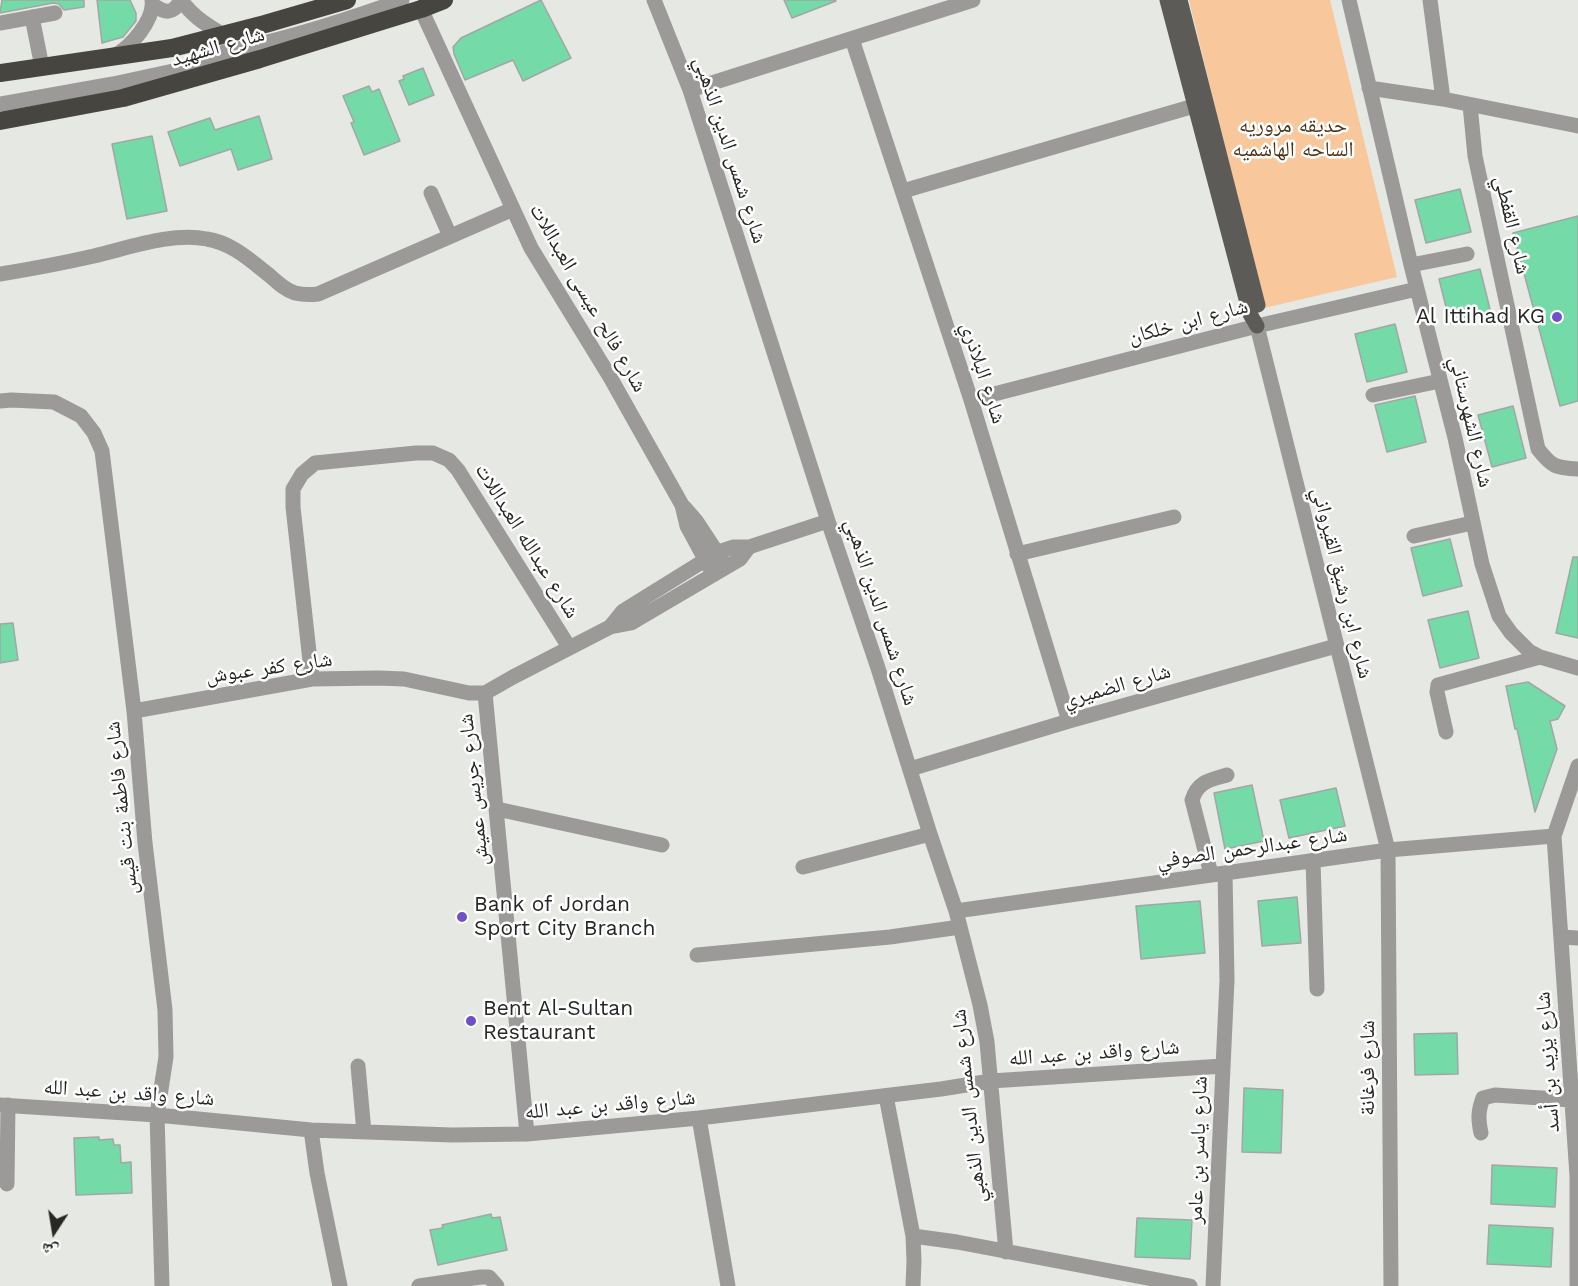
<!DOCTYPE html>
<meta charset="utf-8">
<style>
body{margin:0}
#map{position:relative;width:1578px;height:1286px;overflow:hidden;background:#e6e8e3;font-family:"Work Sans","Noto Naskh Arabic",sans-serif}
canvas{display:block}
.north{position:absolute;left:24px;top:1202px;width:60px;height:60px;-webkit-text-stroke:4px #fff;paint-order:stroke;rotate:192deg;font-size:16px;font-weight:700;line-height:24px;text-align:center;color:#272726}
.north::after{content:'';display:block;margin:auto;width:21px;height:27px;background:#272726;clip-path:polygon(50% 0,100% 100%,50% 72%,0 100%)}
</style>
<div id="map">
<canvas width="1578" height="1286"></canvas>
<div class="north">ش</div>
</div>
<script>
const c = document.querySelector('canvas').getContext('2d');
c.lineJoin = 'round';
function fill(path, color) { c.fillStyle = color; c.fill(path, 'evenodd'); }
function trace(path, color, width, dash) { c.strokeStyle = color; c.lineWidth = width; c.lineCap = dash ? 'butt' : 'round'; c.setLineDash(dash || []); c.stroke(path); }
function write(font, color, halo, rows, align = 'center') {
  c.font = font + ' "Work Sans","Noto Naskh Arabic",sans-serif'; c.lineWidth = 5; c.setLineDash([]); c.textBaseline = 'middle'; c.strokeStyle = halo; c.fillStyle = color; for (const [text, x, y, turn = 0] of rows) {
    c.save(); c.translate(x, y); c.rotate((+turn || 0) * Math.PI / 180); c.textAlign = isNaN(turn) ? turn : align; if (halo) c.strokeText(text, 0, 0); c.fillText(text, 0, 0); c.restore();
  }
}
fill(new Path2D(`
 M1189 0H1330L1397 277 1264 308Z`), '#f8c79c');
const building = new Path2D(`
 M2 0H84V7L64 10 59 4 53 3 0 13Z
 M97 0H130L136 13V21L123 37 102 43Z
 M541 0 571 58 523 81 513 60 465 80 454 54 453 47 461 38Z
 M784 0H835L836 1 792 18Z
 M423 68 434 95 409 105 399 81 404 79 403 76Z
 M369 86 372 92 379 89 400 141 364 155 351 123 354 122 343 96Z
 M259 116 272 159 238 170 231 149 180 166 168 132 210 118 215 130Z
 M152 136 167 211 127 219 112 144Z
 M1460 189 1471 232 1426 243 1415 200Z
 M1578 216V401L1560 406 1513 233Z
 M1480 269 1491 313 1450 323 1439 279Z
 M1395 324 1407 372 1367 382 1355 334Z
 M1415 396 1426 442 1387 452 1375 405Z
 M1513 406 1526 458 1492 467 1478 415Z
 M1450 539 1462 586 1423 596 1411 548Z
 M1573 557H1578V638L1556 633Z
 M1468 611 1479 658 1440 668 1428 620Z
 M13 623 18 660 0 663V624Z
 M1528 682 1565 706 1558 719 1550 721 1557 749 1535 812 1517 729H1515L1506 686Z
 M1252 785 1264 841 1225 849 1214 793Z
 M1336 788 1345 826 1289 838 1280 800Z
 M1297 897 1301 943 1262 946 1258 901Z
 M1200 901 1205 953 1141 959 1136 906Z
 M1457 1033 1458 1074 1415 1075 1414 1034Z
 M1244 1088 1283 1090 1281 1153 1242 1152Z
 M99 1137V1140L113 1139 114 1145H120L121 1163 131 1162 132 1193 76 1195 74 1138Z
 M1492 1165 1557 1168 1555 1207 1491 1204Z
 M491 1214 492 1218 500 1217 507 1250 438 1265 430 1230 443 1228 442 1225Z
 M1137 1218 1192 1220 1190 1259 1135 1257Z
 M1489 1225 1553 1228 1551 1267 1487 1264Z`);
fill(building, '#74daa8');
trace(building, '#a2a7a4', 1.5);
trace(new Path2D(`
 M181 0C193 17 206 24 223 35
 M654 0 690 90 828 521 877 665 930 834 956 911 980 1005 987 1042 1006 1252
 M1349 0 1411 265 1455 438 1482 564 1499 616 1511 633 1529 651 1540 657 1578 668
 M1430 0 1443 99
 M153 5C165 13 173 15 181 0
 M421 9 531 248 610 377 682 505 687 526 713 574
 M32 17 42 67
 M0 23 55 13
 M852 39 971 400 1069 721
 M224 52C284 40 344 21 402 0
 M113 56C130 49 155 19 152 0
 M1369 88 1443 99 1578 126
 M690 90 973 0
 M0 104 113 84 238 57
 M1470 105 1475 156 1538 449C1552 467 1556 468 1578 469
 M903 191 1194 106
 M431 193 450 236
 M1411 265 1467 254
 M0 274C32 269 63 263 94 256 129 248 171 232 207 239 232 243 250 260 269 275 277 282 285 290 295 293 303 295 310 295 318 294L513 209
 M1257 326 1388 850 1391 1286
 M1373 395 1440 381
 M971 400 1257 326 1417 289
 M0 401 11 400 54 402 81 416 94 433 102 451 134 711 145 843 165 1010 166 1057 157 1115 162 1286
 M684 507 697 522 722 560
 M1414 536 1472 523
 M1017 554 1174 517
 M610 627 623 611 718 552 733 547H749L828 521
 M312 679 293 507V489L302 474 315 463 416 453H433L449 460 458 470 569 647
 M485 693 527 1134
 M134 711 312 679 378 678 404 679 469 693H485L513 677 610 627 631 623 740 559 749 547
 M1446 732 1437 692 1438 685 1540 657
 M910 769 1069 721 1336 646
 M497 809 662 845
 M1313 860 1317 989
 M803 867 930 834
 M1211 874 1192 800C1198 781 1210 780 1227 775
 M956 911 1388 850 1554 836
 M1561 937 1578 938
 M697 955 890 937 960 927
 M358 1066 364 1132
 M886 1096 913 1236 914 1261 913 1286
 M0 1105 157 1115 311 1130 452 1135 527 1134 699 1118 941 1089 991 1081 1223 1066
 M699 1118 728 1286
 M311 1130 317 1173 340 1286
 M1481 1133C1478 1119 1478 1111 1483 1098L1495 1095 1572 1100
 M7 1184 8 1105
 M913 1236 957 1242 1190 1286
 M419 1286 481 1277H489L497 1286
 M1213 1286 1227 980 1225 873
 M1577 1286V1176L1554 836 1578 766`), '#9b9a98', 15);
trace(new Path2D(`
 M1167 0 1250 314 1257 326
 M1180 0 1258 305`), '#5c5b57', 15);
trace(new Path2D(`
 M0 73 172 48 265 24 347 0
 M0 121 123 98 260 59 421 9 444 0`), '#464540', 18);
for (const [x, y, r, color] of [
 [1557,317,6,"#6e50c9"],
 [462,917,6,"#6e50c9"],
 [471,1021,6,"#6e50c9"]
]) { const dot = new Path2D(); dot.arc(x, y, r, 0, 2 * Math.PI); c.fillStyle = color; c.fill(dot); trace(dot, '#fff', 2); }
write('21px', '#272726', '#fff', [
 ["شارع الشهيد",218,47,-16],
 ["شارع شمس الدين الذهبي",730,150,72],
 ["شارع القفطي",1512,225,77],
 ["شارع فالح عيسى العبداللات",588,298,60],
 ["شارع ابن خلكان",1188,322,-15],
 ["شارع البلاذري",983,373,72],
 ["شارع الشهرستاني",1471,422,77],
 ["شارع عبدالله العبداللات",527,541,58],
 ["شارع ابن رشيق القيرواني",1342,583,76],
 ["شارع شمس الدين الذهبي",881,612,72],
 ["شارع كفر عبوش",269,668,-8],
 ["شارع الضميري",1117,686,-16],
 ["شارع جريس عميش",474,790,-96],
 ["شارع فاطمة بنت قيس",122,808,-96],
 ["شارع عبدالرحمن الصوفي",1252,848,-8],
 ["شارع واقد بن عبد الله",1094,1053,-4],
 ["شارع يزيد بن أسد",1548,1062,-94],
 ["شارع فرغانة",1368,1068,-90],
 ["شارع واقد بن عبد الله",129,1093,4],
 ["شارع واقد بن عبد الله",610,1105,-5],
 ["شارع شمس الدين الذهبي",969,1106,-96],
 ["شارع ياسر بن عامر",1198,1150,-88]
]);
write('21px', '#4d2f12', '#fff', [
 ["حديقه مروريه",1293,126],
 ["الساحه الهاشميه",1293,150]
]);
write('21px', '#272726', '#fff', [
 ["Al Ittihad KG",1545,317,"right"],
 ["Bank of Jordan",474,905],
 ["Sport City Branch",474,929],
 ["Bent Al-Sultan",483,1009],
 ["Restaurant",483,1033]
], 'left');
</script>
